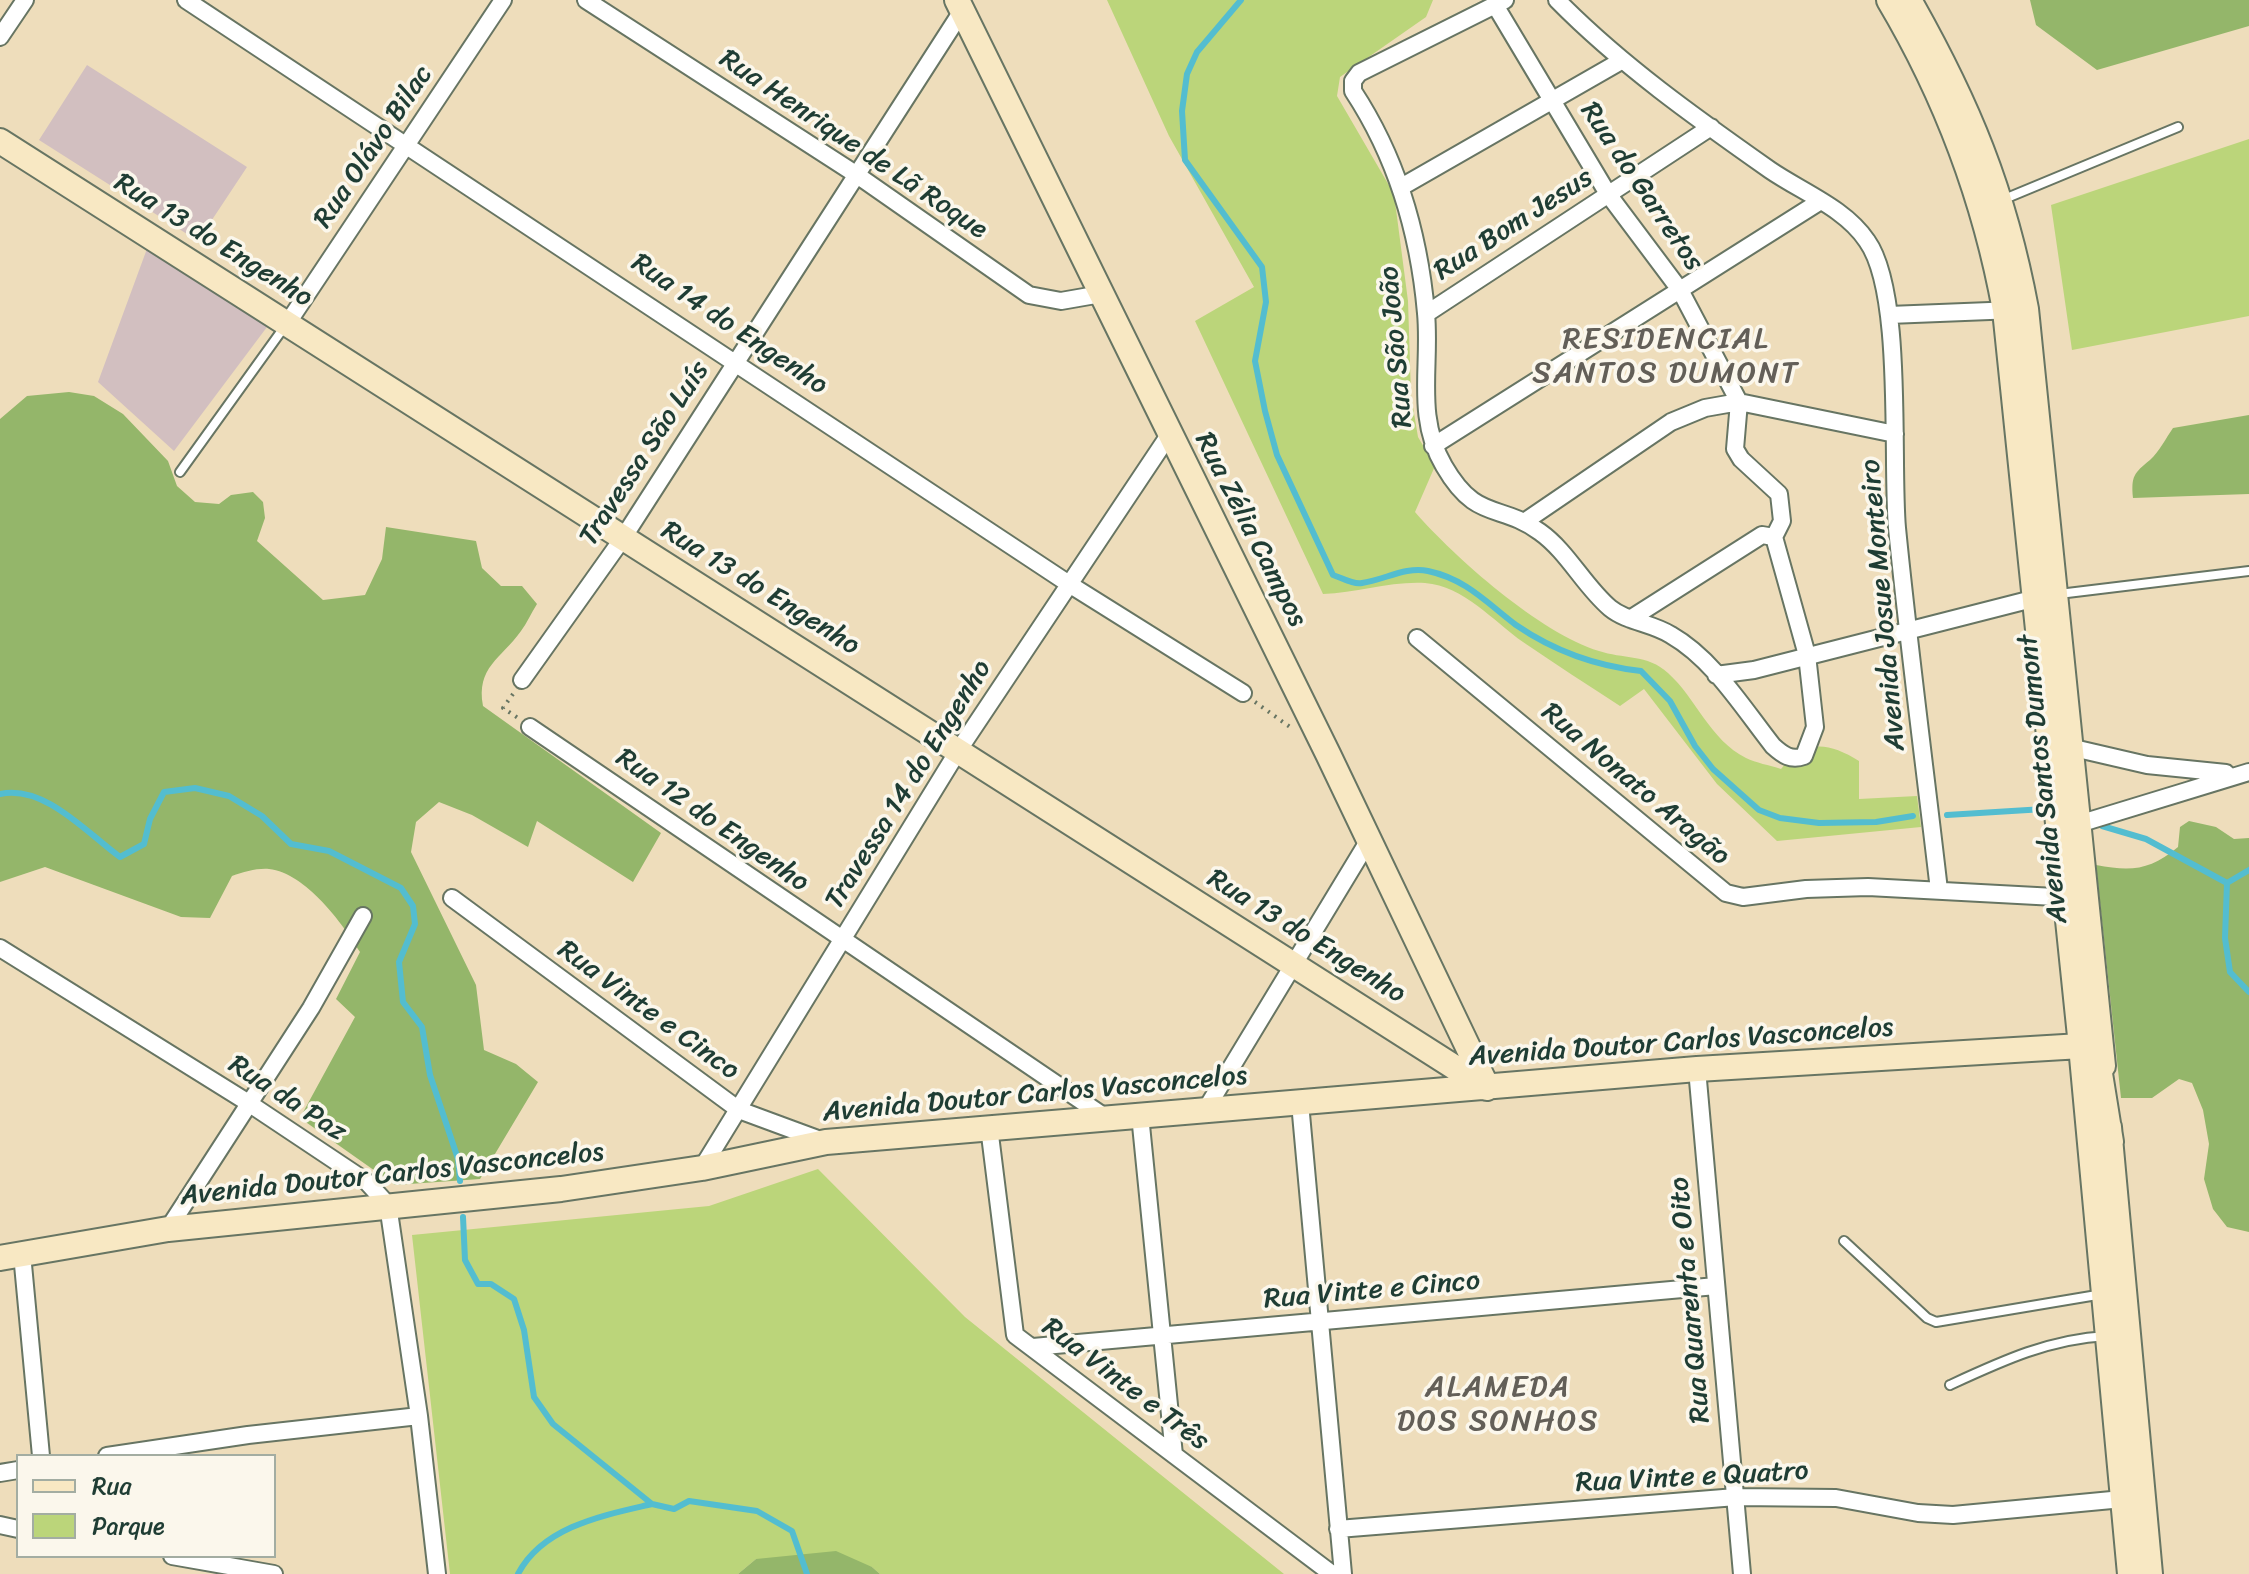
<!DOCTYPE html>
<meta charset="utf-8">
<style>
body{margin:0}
#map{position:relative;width:2249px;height:1574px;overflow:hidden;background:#edb;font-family:Sriracha,sans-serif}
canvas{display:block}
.legend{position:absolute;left:16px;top:1454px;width:260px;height:104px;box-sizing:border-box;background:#fbf7ec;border:2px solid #a3ada2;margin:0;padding:10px 14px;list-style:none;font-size:24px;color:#1f3d34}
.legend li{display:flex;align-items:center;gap:16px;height:40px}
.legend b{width:40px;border:2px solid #a3ada2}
</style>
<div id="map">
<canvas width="2249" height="1574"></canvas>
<ul class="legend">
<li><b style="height:10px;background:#f8e8c3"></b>Rua</li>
<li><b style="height:22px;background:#bbd57a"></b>Parque</li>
</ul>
</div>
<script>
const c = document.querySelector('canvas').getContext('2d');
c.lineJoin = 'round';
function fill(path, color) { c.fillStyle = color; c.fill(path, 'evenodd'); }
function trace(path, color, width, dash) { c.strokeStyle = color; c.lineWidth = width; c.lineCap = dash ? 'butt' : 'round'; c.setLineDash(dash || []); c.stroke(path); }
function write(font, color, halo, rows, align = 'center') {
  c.font = font + ' Sriracha,sans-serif'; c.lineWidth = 7; c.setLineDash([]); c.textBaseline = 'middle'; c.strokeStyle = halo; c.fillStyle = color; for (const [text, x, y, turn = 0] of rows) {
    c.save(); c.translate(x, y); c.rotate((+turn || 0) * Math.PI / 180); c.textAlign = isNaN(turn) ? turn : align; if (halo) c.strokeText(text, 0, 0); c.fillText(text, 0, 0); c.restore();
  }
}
fill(new Path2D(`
 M87 65 247 167 198 241 39 140Z
 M148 246 267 327 174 451 98 382Z`), '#d2bfc0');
fill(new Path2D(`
 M1107 0H1433L1426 17 1340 77 1337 96 1394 194 1408 301 1411 395 1418 437 1435 466 1415 512C1455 558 1540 633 1599 651 1622 659 1648 654 1668 673 1696 698 1710 740 1746 758 1756 763 1769 765 1781 769 1805 739 1828 742 1859 761V799L1917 796 1921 827 1777 841 1717 784 1644 689 1620 706C1588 685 1555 664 1523 642 1493 621 1464 586 1425 583 1391 581 1357 593 1323 594L1195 321 1254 287 1169 136Z
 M2249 139V316L2072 350 2051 205Z
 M818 1169 965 1317 1284 1574H880L872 1567 756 1559 738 1574H450L412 1235 709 1206Z`), '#bbd57a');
fill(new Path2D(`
 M2030 0H2249V26L2097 70 2036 25Z
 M69 392 94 396 123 414 168 461 177 486 195 502 219 504 231 495 253 492 263 502 265 518 257 541 323 600 365 595 382 559 386 527 476 541 482 568 501 586H522L537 604C531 613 527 623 521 631 501 659 476 667 483 706L661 833 633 882 537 821 528 847 472 815 439 802 416 822 411 852 476 985 484 1050 516 1064 538 1082 480 1179 395 1185 300 1118 355 1017 336 999 360 952C343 924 306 873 269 869 257 868 244 872 232 876L210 918 181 917 45 867 0 882V419L27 396Z
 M2249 415V494L2133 498C2131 476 2134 473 2150 460 2159 452 2166 438 2173 428Z
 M2189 821 2216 827 2234 839 2249 838V1232L2227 1227 2213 1209 2204 1179 2209 1144 2203 1110 2192 1083 2179 1079 2152 1098H2121L2096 865C2132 872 2150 870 2178 847L2180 827Z
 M836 1551 872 1567 880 1574H738L756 1559Z`), '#94b66a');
trace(new Path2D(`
 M1241 0 1197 52 1187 74 1182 111 1185 160 1262 267 1266 302 1255 361 1265 411 1277 455 1333 575C1342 578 1354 585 1362 583 1384 580 1406 566 1428 571 1466 579 1487 603 1516 625 1554 651 1596 666 1641 671L1670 701 1695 746 1713 769 1759 810 1780 818 1819 823 1876 822 1913 816
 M0 794C44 784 87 833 120 857L144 844 150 819 164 792 195 788 229 796 262 816 291 844 329 851 401 888 413 906 415 924 399 962 403 1002 422 1027 430 1075 458 1159 460 1181
 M1947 815 2044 809
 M2102 826 2146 839 2227 883
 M2249 870 2227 883 2225 938 2230 972 2249 992
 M463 1217 465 1260 478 1284H491L514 1299 524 1330 534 1397 553 1424 652 1504 674 1509 689 1501 757 1511 792 1531 807 1574
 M518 1574C543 1526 605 1515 652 1504`), '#53bdd0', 6);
const lane = new Path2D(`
 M2002 200 2178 127
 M180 472 285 326
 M2059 594 2249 571
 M1844 1241 1927 1318 1936 1322 2103 1294
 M1950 1385C2002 1361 2049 1339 2107 1336`);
const street = new Path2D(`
 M186 0 1069 584 1243 693
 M586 0 857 175 1029 295 1061 301 1101 294
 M1557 0C1621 65 1696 118 1770 170 1802 192 1845 208 1867 241 1904 293 1891 460 1897 528 1909 649 1925 769 1939 890
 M1495 5 1608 194 1680 290 1739 402 1735 449 1741 459 1779 494 1782 521 1774 537 1807 655 1815 727 1804 756C1791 761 1783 755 1773 746 1743 708 1713 659 1671 635 1652 623 1627 622 1610 608 1584 586 1568 552 1540 532 1499 502 1477 523 1444 466 1415 417 1431 366 1426 313 1419 233 1397 158 1353 91V81L1359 73 1505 0
 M0 37 25 0
 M1403 186 1621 61
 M1426 314 1711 127
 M1889 315 2015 310
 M287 324 503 0
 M1433 446 1819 202
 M1524 522 1671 422 1705 408 1739 402 1895 434
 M1630 619 1762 535 1774 537
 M1417 638 1726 893 1743 897 1806 889 1868 887 2074 898
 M1716 675 1754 670 2044 596
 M522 680 623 538 962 11
 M530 727 1105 1117
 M2065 746 2147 765 2226 773
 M2072 826 2249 772
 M452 898 739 1110 823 1141
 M0 948 247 1102 367 1182 388 1205 419 1416 437 1574
 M1697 1069 1742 1574
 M1300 1103 1343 1574
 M1206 1109 1369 840
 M1140 1115 1174 1455
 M989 1127 1015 1335 1332 1574
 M702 1168 958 751 1169 435
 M168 1229 311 1008 363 916
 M22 1254 41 1456
 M1033 1347 1716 1286
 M107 1456 248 1435 419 1416
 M0 1473 18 1470
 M0 1525 18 1529
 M1338 1529 1736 1497 1836 1498 1918 1513 1953 1515 2133 1498
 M172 1556 274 1574`);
const secondary = new Path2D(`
 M957 0 1328 754 1487 1087
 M1889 0C1946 96 1985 200 2005 310L2081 1046 2130 1574
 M1909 0C1968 104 2004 191 2026 309L2103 1066
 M0 141 1487 1088
 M2109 1127 2150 1574
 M0 1258 168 1229 561 1189 702 1168 826 1142 1697 1069 2081 1046 2093 1048 2097 1055 2111 1142`);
trace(lane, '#677563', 12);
trace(street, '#677563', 20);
trace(secondary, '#677563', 28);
trace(new Path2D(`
 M513 694 503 708 518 718
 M1255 702 1290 727`), '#677563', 4, [2, 6]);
trace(lane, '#fff', 8);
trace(street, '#fff', 16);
trace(secondary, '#f8e8c3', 24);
write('28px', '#1f3d34', '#fbf7ec', [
 ["Rua Henrique de Lã Roque",853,145,34],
 ["Rua Olávo Bilac",374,147,-56],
 ["Rua do Garretos",1641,187,56],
 ["Rua Bom Jesus",1514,225,-33],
 ["Rua 13 do Engenho",213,241,32],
 ["Rua 14 do Engenho",729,325,34],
 ["Rua São João",1397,347,-95],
 ["Travessa São Luís",645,454,-57],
 ["Rua Zélia Campos",1250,530,63],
 ["Rua 13 do Engenho",760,589,32],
 ["Avenida Josue Monteiro",1884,605,-95],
 ["Avenida Santos Dumont",2044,779,-96],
 ["Travessa 14 do Engenho",909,785,-58],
 ["Rua Nonato Aragão",1635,785,40],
 ["Rua 12 do Engenho",712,821,35],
 ["Rua 13 do Engenho",1306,937,32],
 ["Rua Vinte e Cinco",648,1011,36],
 ["Avenida Doutor Carlos Vasconcelos",1681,1043,-4],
 ["Avenida Doutor Carlos Vasconcelos",1035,1095,-5],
 ["Rua da Paz",287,1099,33],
 ["Avenida Doutor Carlos Vasconcelos",392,1175,-6],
 ["Rua Vinte e Cinco",1372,1291,-5],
 ["Rua Quarenta e Oito",1691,1300,-95],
 ["Rua Vinte e Três",1125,1385,37],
 ["Rua Vinte e Quatro",1692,1478,-3]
]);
c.letterSpacing = '2px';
write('30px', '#635f58', '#fbf7ec', [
 ["RESIDENCIAL",1666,340],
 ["SANTOS DUMONT",1666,374],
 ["ALAMEDA",1498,1388],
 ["DOS SONHOS",1498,1422]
]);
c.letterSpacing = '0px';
</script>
